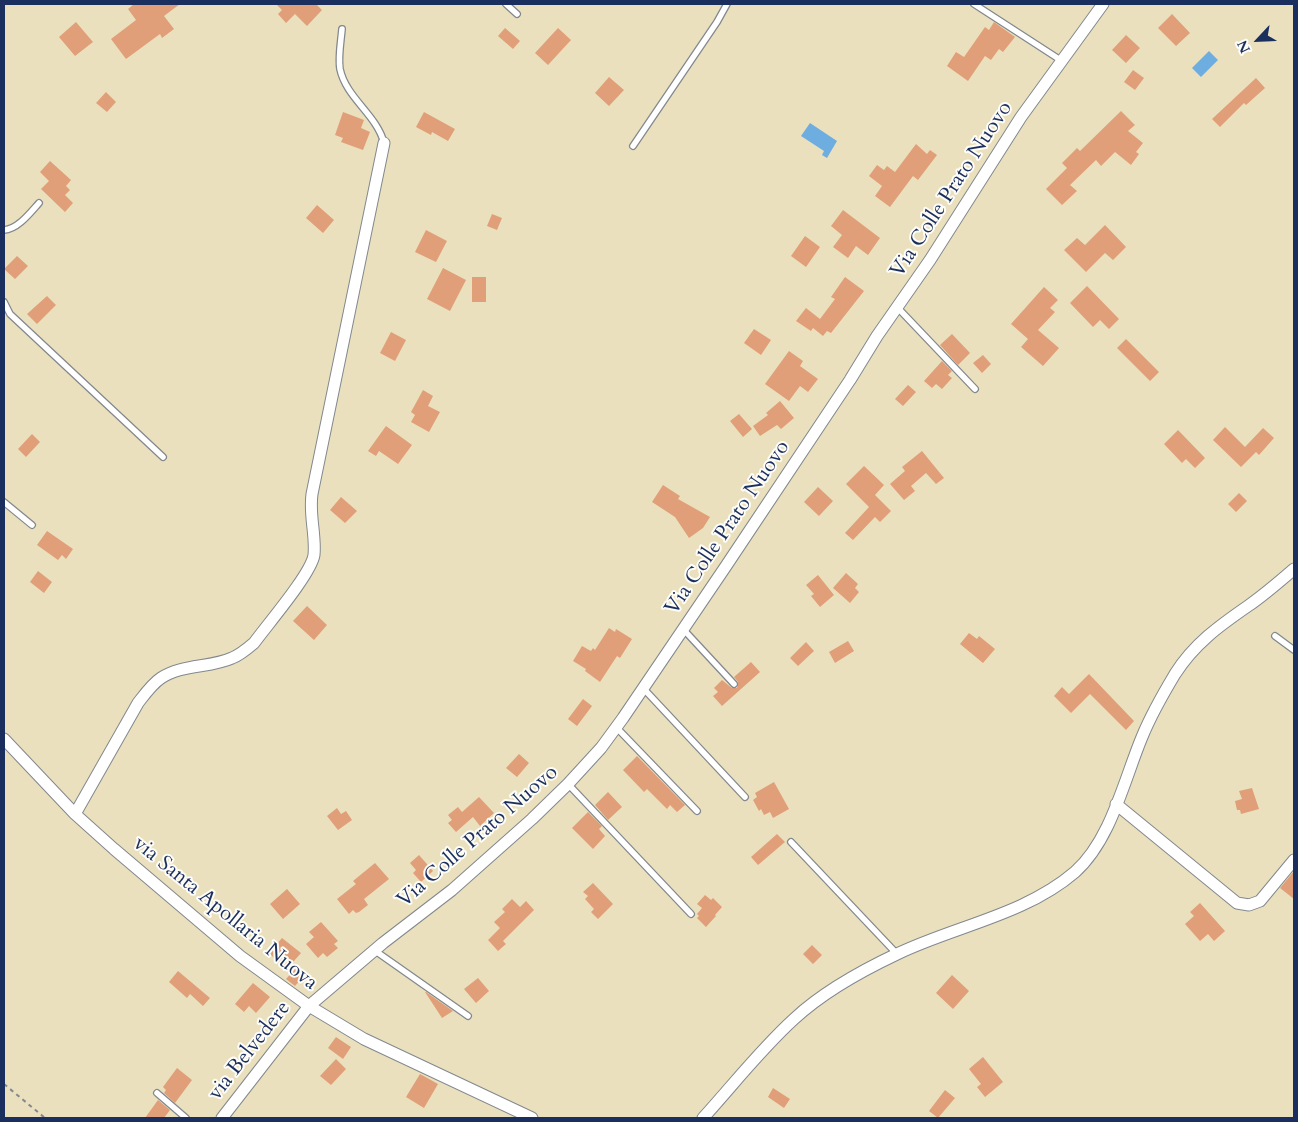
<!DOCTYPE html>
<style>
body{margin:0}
#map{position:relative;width:1298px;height:1122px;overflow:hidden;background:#eae0bd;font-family:Cardo,serif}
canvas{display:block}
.frame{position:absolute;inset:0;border:5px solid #1b2f5e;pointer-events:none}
.north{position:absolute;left:1233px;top:15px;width:50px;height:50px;-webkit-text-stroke:4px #fdfcf7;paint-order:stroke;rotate:245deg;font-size:14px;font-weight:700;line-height:20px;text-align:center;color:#1b2f5e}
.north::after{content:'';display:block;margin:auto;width:18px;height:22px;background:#1b2f5e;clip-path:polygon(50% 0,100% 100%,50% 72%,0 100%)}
</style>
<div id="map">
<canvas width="1298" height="1122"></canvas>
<div class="frame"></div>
<div class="north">N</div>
</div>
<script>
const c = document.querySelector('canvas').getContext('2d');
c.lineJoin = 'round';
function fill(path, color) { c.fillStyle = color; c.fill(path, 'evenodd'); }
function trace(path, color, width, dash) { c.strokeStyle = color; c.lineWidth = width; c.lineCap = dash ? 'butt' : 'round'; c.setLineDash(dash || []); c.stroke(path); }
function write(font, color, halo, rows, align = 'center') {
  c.font = font + ' Cardo,serif'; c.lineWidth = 4; c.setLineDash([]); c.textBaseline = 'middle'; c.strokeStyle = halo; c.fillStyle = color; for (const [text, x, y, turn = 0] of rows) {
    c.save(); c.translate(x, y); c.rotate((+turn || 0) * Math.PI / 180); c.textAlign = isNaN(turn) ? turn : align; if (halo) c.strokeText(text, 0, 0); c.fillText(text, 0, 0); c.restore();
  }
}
fill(new Path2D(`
 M1209 51 1218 60 1201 77 1192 68Z
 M810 123 837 141 827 158 822 155 824 151 801 136Z`), '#6dade0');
fill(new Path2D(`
 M134 4H180L164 16 174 29 162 38 160 34 126 59 111 39 136 20 128 9Z
 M276 4H316L322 10 307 26 295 14 286 23 278 14 282 10Z
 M1172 14 1190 33 1176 46 1158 28Z
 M76 22 93 42 75 56 59 37Z
 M994 22 1015 37 1003 52 999 49 991 60 985 56 968 81 947 66 956 52 964 57 985 27 989 30Z
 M505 28 520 41 513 49 498 36Z
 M558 28 571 40 548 65 535 53Z
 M1126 35 1140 48 1126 63 1112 50Z
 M1133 70 1144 78 1135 90 1124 82Z
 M609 77 624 90 609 106 595 93Z
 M1256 78 1265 88 1246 105 1244 103 1220 127 1212 119Z
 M106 92 116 102 107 112 96 103Z
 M1121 111 1135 125 1128 131 1143 143 1136 152 1139 154 1131 165 1115 152 1101 166 1096 160 1070 185 1077 191 1062 205 1046 189 1067 168 1062 163 1077 148 1080 151Z
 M343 112 364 120 361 128 370 132 363 150 341 142 343 138 335 135Z
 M424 112 455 129 448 141 432 132 431 135 416 127Z
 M916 144 927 154 930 150 937 155 918 180 913 176 890 207 875 196 882 186 869 176 877 165 884 170 887 166 895 172Z
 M50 161 71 180 66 186 70 190 65 195 73 203 65 212 41 189 49 181 40 172Z
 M317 205 334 220 323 233 306 218Z
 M843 210 880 238 868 255 856 246 848 258 833 247 842 235 831 226Z
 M492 214 502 218 497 230 487 226Z
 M1105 225 1126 247 1113 260 1105 253 1086 272 1064 250 1077 238 1085 245Z
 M426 230 447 241 436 262 415 252Z
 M805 236 820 247 806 267 791 256Z
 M17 256 28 266 15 279 4 269Z
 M443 268 466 280 450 311 427 299Z
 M472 277H486V302H472Z
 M845 277 864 291 831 333 827 331 823 336 813 328 811 331 796 321 806 308 820 319 835 299 831 297Z
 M1087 286 1119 319 1109 329 1100 320 1093 327 1070 303Z
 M1044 287 1058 300 1050 308 1055 312 1038 330 1059 348 1043 366 1021 347 1028 339 1011 324Z
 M47 296 56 305 37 324 27 314Z
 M754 329 771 340 761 355 744 343Z
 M391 332 406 340 395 361 380 353Z
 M952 334 970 353 958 365 940 345Z
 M1126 339 1159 372 1150 381 1117 348Z
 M789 351 803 361 800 366 818 379 808 392 800 386 789 401 765 384Z
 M983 355 991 364 982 373 973 363Z
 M942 361 952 371 948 375 952 378 942 389 936 384 932 388 924 381Z
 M908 385 916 392 903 406 895 399Z
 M423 390 433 396 428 406 440 412 429 432 411 422 415 415 411 412Z
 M780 401 794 418 781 429 777 425 760 436 753 426 768 415 766 413Z
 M739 414 752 429 743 437 730 421Z
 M386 426 412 445 398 464 379 451 376 456 368 451Z
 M1225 427 1245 447 1263 428 1274 438 1259 455 1256 452 1241 467 1213 440Z
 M1178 430 1205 458 1195 468 1186 459 1182 463 1164 444Z
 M32 434 40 442 26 457 18 449Z
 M922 451 944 478 936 484 926 473 911 486 915 491 904 500 890 484 905 471 902 467Z
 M864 466 884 485 875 495 891 511 880 522 875 517 853 540 845 533 869 507 846 484Z
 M663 485 680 496 678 499 710 517 703 528 689 538 675 517 652 502Z
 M818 487 833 501 819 516 804 502Z
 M1239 493 1247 501 1236 512 1228 504Z
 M341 497 357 511 345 523 330 510Z
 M47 531 73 549 66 559 62 555 58 560 37 545Z
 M38 571 52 582 44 593 30 582Z
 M846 573 858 584 855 588 859 592 850 603 833 588Z
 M818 575 834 595 820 607 811 596 814 594 806 585Z
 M307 606 327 625 314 640 293 621Z
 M609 628 615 632 616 629 632 639 620 658 617 656 600 682 585 671 586 669 573 661 582 646 591 651 593 648 595 650Z
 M969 633 977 639 979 636 995 649 983 663 960 644Z
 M848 641 854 651 835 663 829 652Z
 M806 642 814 651 798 666 790 658Z
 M751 662 760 672 722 706 713 696 718 692 714 688 722 680 732 688H737L738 682 734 677Z
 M1089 674 1134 721 1126 730 1090 694 1071 713 1054 696 1062 687 1069 694Z
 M583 699 592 706 577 726 568 719Z
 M519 754 529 763 517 777 506 768Z
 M637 756 685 805 677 812 670 805 667 809 647 789 644 792 623 770Z
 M774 782 789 809 773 818 770 812 764 815 761 809 759 811 753 800 757 797 755 793Z
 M1252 788 1259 809 1241 814 1240 810H1237L1235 801 1242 799 1239 791Z
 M608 792 622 807 608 820 595 805Z
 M479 797 494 813 480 826 473 817 456 832 448 823 452 820 448 815 458 807 462 812Z
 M337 808 341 814 346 811 352 820 338 830 327 816Z
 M588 812 602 826 599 829 605 836 593 849 572 828Z
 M777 834 785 842 758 865 751 857Z
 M419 855 433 871 421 882 413 873 416 870 410 863Z
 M375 863 389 879 364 899 368 905 359 912 356 913 353 910 349 914 337 899 356 884 353 881Z
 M1294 871V899L1280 888Z
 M593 883 613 904 598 919 591 912 594 909 585 899 588 896 583 892Z
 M287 889 300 904 283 919 270 904Z
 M705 895 711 900 713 898 722 907 715 915 716 916 706 927 697 918 699 916 697 914 702 908 697 904Z
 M512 899 520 907 526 901 534 910 503 941 506 944 498 951 488 940 500 928 494 922 505 912 502 909Z
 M1200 903 1225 931 1214 941 1208 934 1200 941 1185 924 1194 916 1190 912Z
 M321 922 338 941 334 944 338 948 327 957 323 953 318 958 306 944 314 937 309 932Z
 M282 938 301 953 286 970 269 953Z
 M812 945 822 955 813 964 803 954Z
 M295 969 303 977 295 986 286 979Z
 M178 971 210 998 203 1006 190 994 187 998 169 982Z
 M952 975 969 991 953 1009 936 993Z
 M478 978 489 991 476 1003 464 989Z
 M253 983 270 997 256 1013 249 1006 244 1012 235 1004Z
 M425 992H426L453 1011 442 1018Z
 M336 1037 351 1047 343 1059 328 1048Z
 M983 1057 1003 1082 985 1097 977 1087 981 1084 969 1069Z
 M336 1059 346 1069 331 1085 320 1076Z
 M177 1068 192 1080 175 1103 164 1093 166 1090 163 1087Z
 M420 1074 438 1084 424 1108 406 1097Z
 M773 1088 790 1099 784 1108 768 1097Z
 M945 1090 955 1098 938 1118 929 1111Z
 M158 1100 170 1110 164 1118H145Z`), '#e09f79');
const service = new Path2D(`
 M506 4 517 14
 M974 4 1062 61
 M342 29C341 41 338 57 340 69 346 98 377 115 384 143
 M633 146 717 22 727 4
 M4 230C18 229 30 213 39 203
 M4 302 10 314 163 457
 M897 307 975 389
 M4 502 32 525
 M683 629 734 684
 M1275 636 1294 650
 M643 688 745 797
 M616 727 697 811
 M568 784 691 914
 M791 842 897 954
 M374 950 468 1016
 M157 1093 186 1118`);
const minor = new Path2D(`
 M4 739 75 814 114 849 240 956 309 1006 364 1039 532 1118
 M1116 804 1237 903 1249 905 1260 901 1294 860
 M75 814 138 703C145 694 152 684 161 678 182 664 210 668 232 658 240 655 247 649 254 643 267 625 311 574 314 555 316 535 309 515 312 494L384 143
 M222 1118 309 1006 383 943 452 890 532 819 568 784 601 748 623 718 726 566 850 380 877 336 930 260 1021 117 1103 4
 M703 1118C733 1085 761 1049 794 1019 823 992 861 971 897 954 955 926 1025 915 1075 872 1111 840 1124 780 1142 737 1151 715 1163 694 1175 674 1194 644 1219 626 1248 606 1264 595 1279 582 1294 569`);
trace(service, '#82888e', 8);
trace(minor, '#82888e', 13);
trace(new Path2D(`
 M4 1084 45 1118`), '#82888e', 2, [4, 4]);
trace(service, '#fff', 5.5);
trace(minor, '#fff', 11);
write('21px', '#1b2f5e', '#fdfcf7', [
 ["Via Colle Prato Nuovo",952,190,-57],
 ["Via Colle Prato Nuovo",728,528,-56],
 ["Via Colle Prato Nuovo",478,837,-41],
 ["via Santa Apollaria Nuova",225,914,39],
 ["via Belvedere",250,1051,-52]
]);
</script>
